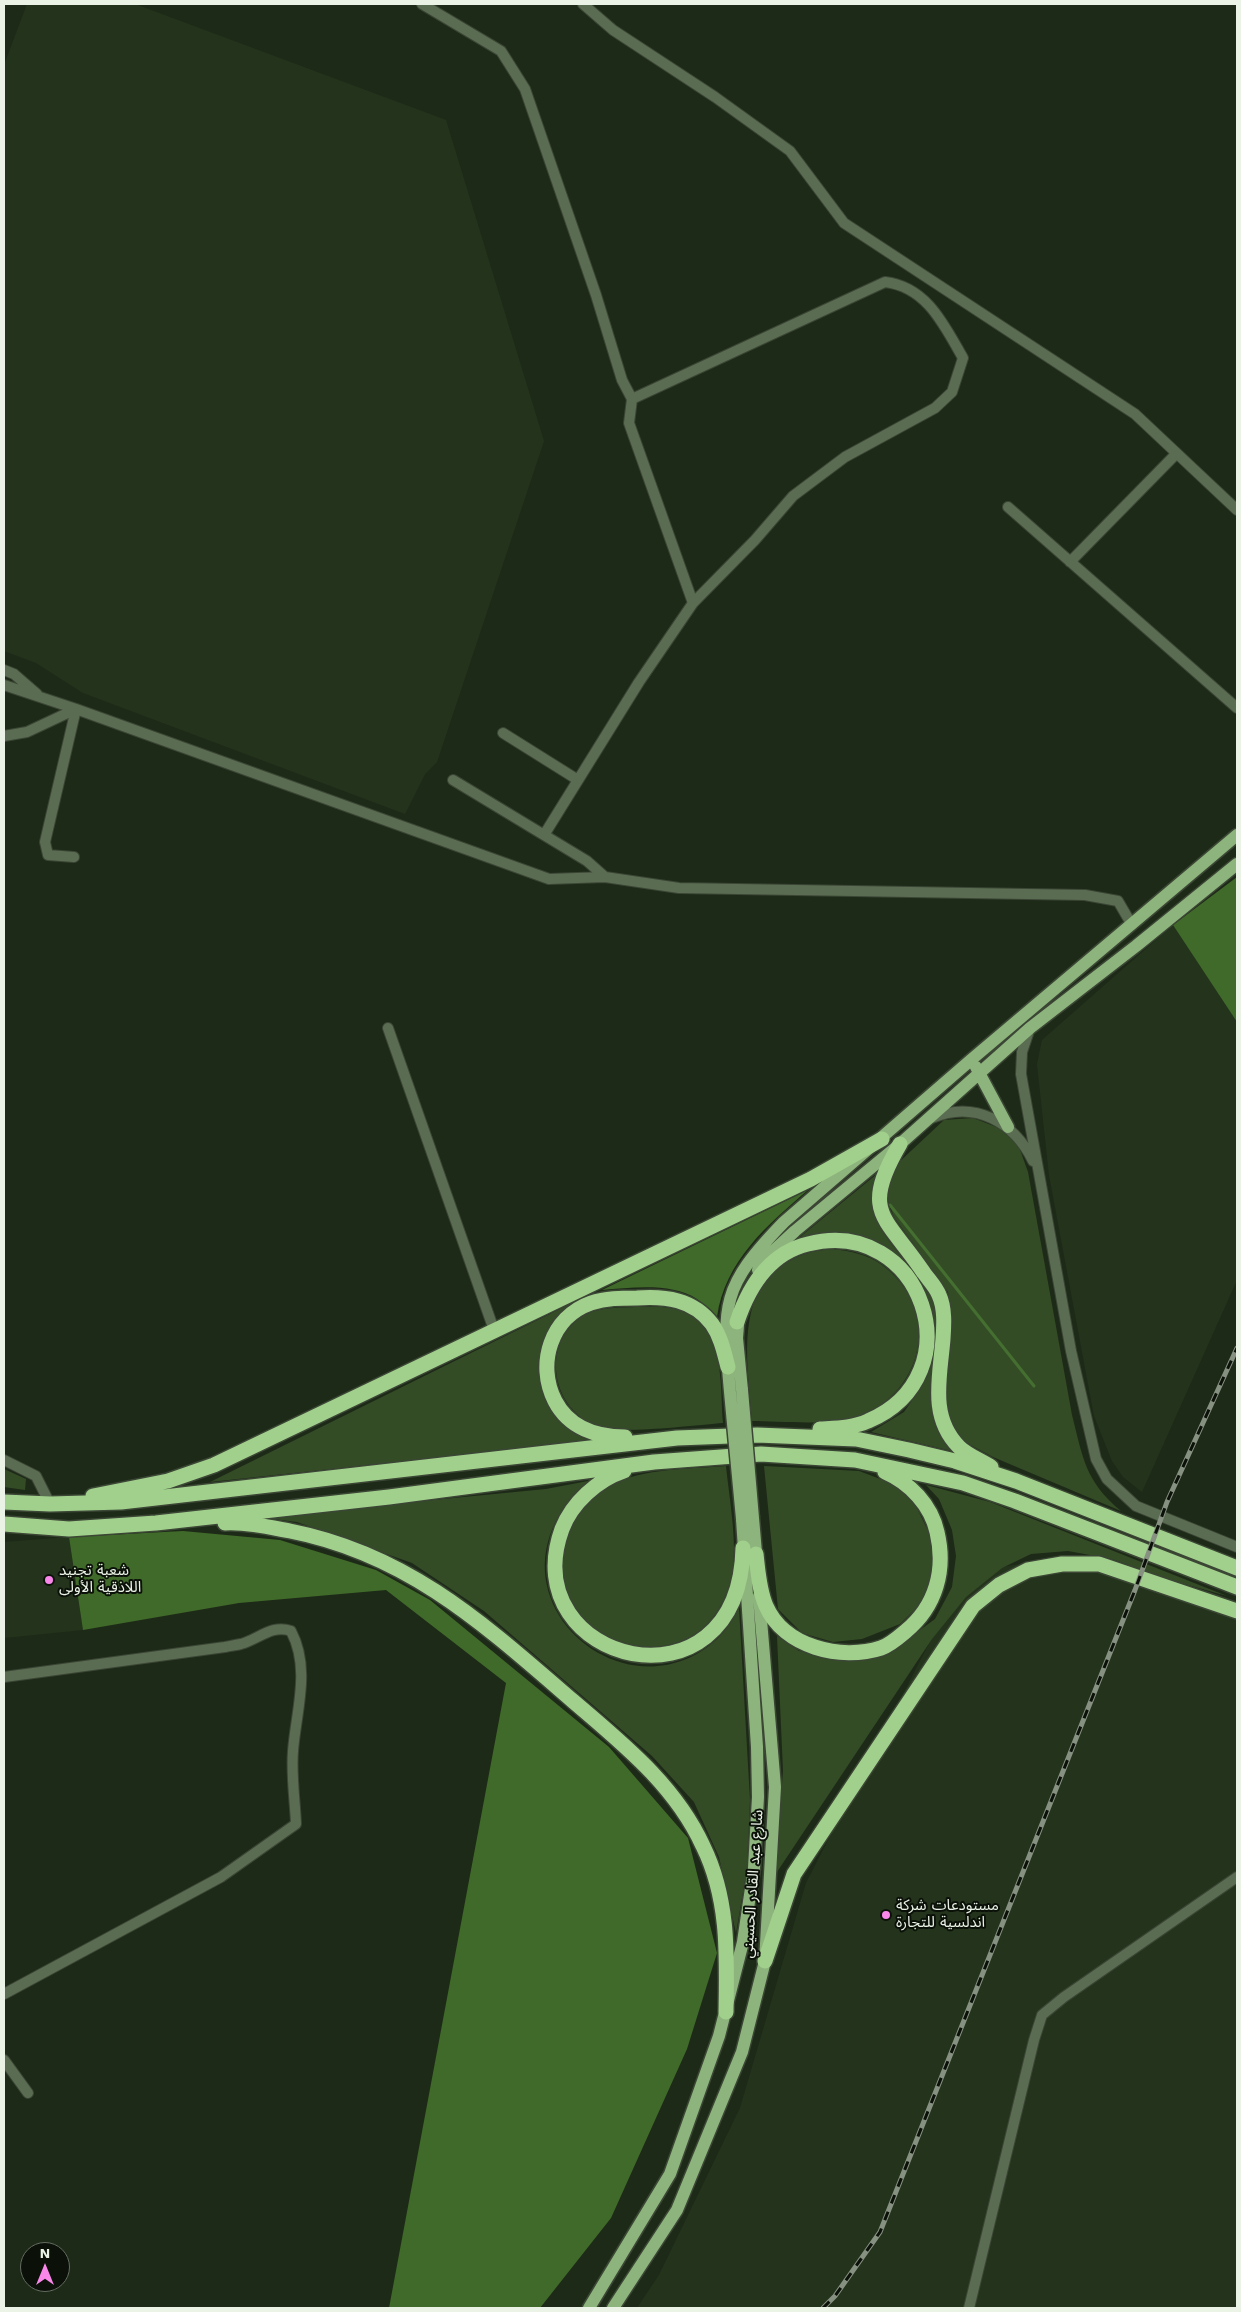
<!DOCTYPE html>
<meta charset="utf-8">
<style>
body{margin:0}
#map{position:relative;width:1241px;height:2312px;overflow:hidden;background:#1e2a18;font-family:"Work Sans",sans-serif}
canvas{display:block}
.frame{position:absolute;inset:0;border:5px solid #eaf3e6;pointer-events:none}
.north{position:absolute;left:20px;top:2242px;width:50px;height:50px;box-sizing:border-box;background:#0b1109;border:1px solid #646b61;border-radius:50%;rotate:0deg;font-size:14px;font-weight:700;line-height:20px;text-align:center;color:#eaf3e6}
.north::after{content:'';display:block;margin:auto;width:18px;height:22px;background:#f987e9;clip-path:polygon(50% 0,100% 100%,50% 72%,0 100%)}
</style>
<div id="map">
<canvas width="1241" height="2312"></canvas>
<div class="frame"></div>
<div class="north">N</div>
</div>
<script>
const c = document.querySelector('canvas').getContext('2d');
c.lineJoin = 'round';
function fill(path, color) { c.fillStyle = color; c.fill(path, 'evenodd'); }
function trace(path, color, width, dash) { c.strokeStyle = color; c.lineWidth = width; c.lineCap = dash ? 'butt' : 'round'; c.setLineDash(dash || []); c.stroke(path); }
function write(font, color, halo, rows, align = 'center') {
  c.font = font + ' "Work Sans","Noto Sans Arabic",sans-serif'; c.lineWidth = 4; c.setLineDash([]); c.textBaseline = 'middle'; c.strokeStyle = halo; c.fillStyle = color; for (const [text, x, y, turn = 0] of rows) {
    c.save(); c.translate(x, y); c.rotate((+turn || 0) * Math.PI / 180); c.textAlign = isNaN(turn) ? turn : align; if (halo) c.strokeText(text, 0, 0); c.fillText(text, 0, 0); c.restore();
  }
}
fill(new Path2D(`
 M27 4H135L446 120 544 441 437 762 425 774 405 814 83 693 36 663 4 651V65Z
 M1173 925 1237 1022V1280L1142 1492 1123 1477 1112 1461 1094 1416 1049 1175 1037 1064 1042 1040Z
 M69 1537 83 1630 4 1638V1542Z
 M1077 1556 1237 1619V2308H637L659 2275 740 2108 806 1883 939 1624 987 1569Z`), '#24341c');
fill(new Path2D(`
 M973 1118 999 1128 1018 1144 1028 1172 1072 1415C1083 1458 1085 1481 1121 1511L993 1457 961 1440 947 1422 945 1400 952 1329 948 1292 894 1217 885 1192 896 1165 944 1120Z
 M877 1174C875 1181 871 1189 871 1196 871 1228 902 1255 921 1279 926 1285 934 1293 936 1301 948 1348 907 1417 956 1452L871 1432 904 1412 920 1389 932 1364 935 1329 928 1299 905 1263 879 1244 848 1235 824 1233 800 1237Z
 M832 1249C849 1251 868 1254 882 1265 939 1307 927 1384 866 1414 841 1427 782 1421 752 1421 748 1360 730 1280 805 1254 813 1251 823 1250 832 1249Z
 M570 1304C559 1317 544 1332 542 1350 541 1358 544 1369 545 1377 550 1413 557 1426 591 1441L210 1482Z
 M635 1307C653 1307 676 1305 692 1315 725 1337 720 1389 723 1423 694 1425 622 1435 597 1426 553 1410 540 1347 580 1318 595 1307 616 1308 635 1307Z
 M726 1466C729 1497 739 1550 731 1579 721 1618 697 1643 656 1647 650 1648 641 1650 634 1649 628 1647 622 1644 616 1642 611 1640 604 1638 599 1635 566 1615 554 1570 568 1535 576 1515 592 1495 611 1485 643 1468 691 1469 726 1466Z
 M764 1466 859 1471 896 1485 912 1498 931 1537 936 1570 928 1597 900 1624 862 1639 833 1642 802 1633 778 1609Z
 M4 1469 26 1479 25 1490 4 1487Z
 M588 1481C580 1489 571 1497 565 1506 493 1609 630 1719 717 1639 726 1631 733 1619 739 1608L750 1800 747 1869 736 1933 719 1857 694 1802 652 1756 484 1611 412 1563 297 1522 258 1517 546 1489Z
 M926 1485 990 1502 1227 1596 1163 1578 1112 1559 1068 1551 1031 1554 1002 1568 966 1597 932 1639 775 1875 783 1771 777 1636 799 1651 844 1656 890 1652 935 1619 952 1587 956 1556 952 1530 939 1499Z`), '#334c26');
fill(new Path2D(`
 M1237 877V1022L1173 925Z
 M808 1190C767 1225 725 1261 717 1317 711 1311 704 1304 697 1299 671 1282 631 1288 602 1290Z
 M183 1531 280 1540 376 1570 430 1600 609 1747 688 1838 717 1953 687 2049 611 2218 540 2308H389L506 1683 386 1590 239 1603 83 1630 69 1537Z`), '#406a2a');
trace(new Path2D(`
 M890 1205 1034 1386`), '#456f30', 3);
const minor = new Path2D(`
 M422 4 501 51 525 89 596 295 622 380 632 399
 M583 4 613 30 715 97 790 151 844 223 1135 414 1237 510
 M1008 507 1237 708
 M1070 562 1176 454
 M4 670 14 674 37 694
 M4 685 76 709 45 842 48 855 74 857
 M503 733 578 780
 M4 736 27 732 76 709 549 879 605 877 679 888 1085 895 1118 901 1132 925
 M453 780 587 861 605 877
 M544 835 639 682 693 603 755 540 793 496 845 457 935 408 952 392 963 358C944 325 927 287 885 282L632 399 629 423 693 603
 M388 1028 494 1330
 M1030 1028 1022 1052 1021 1074 1071 1351 1096 1459 1107 1479 1136 1506 1237 1547
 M932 1118C975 1100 1014 1122 1033 1161
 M4 1460 36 1476 50 1504
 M4 1677 225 1647C230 1646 236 1645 241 1644 259 1639 272 1624 291 1631 311 1669 296 1711 293 1751 291 1775 295 1800 296 1824L221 1877 4 1994
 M4 2060 28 2093
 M969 2308 1034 2040 1042 2015 1064 1997 1237 1877`);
const major = new Path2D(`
 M976 1067 1008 1127
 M758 1270 768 1256 795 1231 900 1144 1030 1028 1136 946 1237 864
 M739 1313 737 1338 742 1390
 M730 1392C722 1304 721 1287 784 1222L972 1059 1237 835
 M753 1518 757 1564
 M589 2308 670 2174 719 2036 743 1942 754 1868 758 1797 757 1747 742 1519
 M613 2308 677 2210 742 2052 765 1961 775 1787 759 1596`);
const highway = new Path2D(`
 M900 1144C859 1214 886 1216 924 1273 929 1280 936 1287 939 1295 945 1308 944 1325 943 1339 940 1377 929 1417 959 1447 967 1455 982 1461 991 1467
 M737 1322C749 1286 770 1253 808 1244 922 1215 977 1375 868 1421 853 1428 836 1428 820 1429
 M625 1437C597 1437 569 1428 555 1401 536 1364 551 1317 591 1303 606 1298 621 1298 637 1298 665 1296 693 1299 712 1324 721 1337 724 1352 728 1367
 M624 1471C597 1480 572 1503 562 1529 513 1664 739 1720 743 1548
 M93 1496 168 1481 214 1465 811 1179 882 1139
 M4 1502 50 1504 121 1502 677 1438 757 1435 856 1439 909 1450 955 1461 1016 1481 1237 1568
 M225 1523C247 1522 269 1527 290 1531 408 1554 485 1625 573 1701 623 1744 675 1785 703 1846 729 1899 727 1954 726 2012
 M4 1524 69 1529 156 1523 389 1497 654 1462 761 1454 855 1460 963 1483 1015 1501 1237 1587
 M756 1554C758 1571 759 1590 766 1606 784 1647 841 1661 881 1648 890 1645 899 1637 906 1631 936 1606 946 1570 937 1532 931 1505 910 1483 885 1472
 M765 1961 794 1874 973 1606 999 1585 1028 1570 1062 1564H1099L1237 1611`);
trace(minor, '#3b4635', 12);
trace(major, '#3b4635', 15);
trace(highway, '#3b4635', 18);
trace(minor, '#5a6d52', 10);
trace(major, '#8db47c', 12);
trace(highway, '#a1d08c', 15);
const rail = new Path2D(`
 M823 2308 835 2296 880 2232 1135 1590 1167 1502 1237 1348`);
trace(rail, '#879182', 5);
trace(rail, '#0b1109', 3, [9]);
const majorBridge = new Path2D(`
 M742 1390 753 1518
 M730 1392 742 1519`);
trace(majorBridge, '#3b4635', 15, []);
trace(majorBridge, '#8db47c', 12);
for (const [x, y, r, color] of [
 [49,1580,5,"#f987e9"],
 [886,1915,5,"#f987e9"]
]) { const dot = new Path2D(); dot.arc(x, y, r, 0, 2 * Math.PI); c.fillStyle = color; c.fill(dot); trace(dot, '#0b1109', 2); }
write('15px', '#eaf3e6', '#0b1109', [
 ["شعبة تجنيد",59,1571],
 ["اللاذقية الأولى",59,1588],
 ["مستودعات شركة",896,1906],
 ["اندلسية للتجارة",896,1923]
], 'left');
write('15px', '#eaf3e6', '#0b1109', [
 ["شارع عبد القادر الحسيني",753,1884,-86]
]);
</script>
